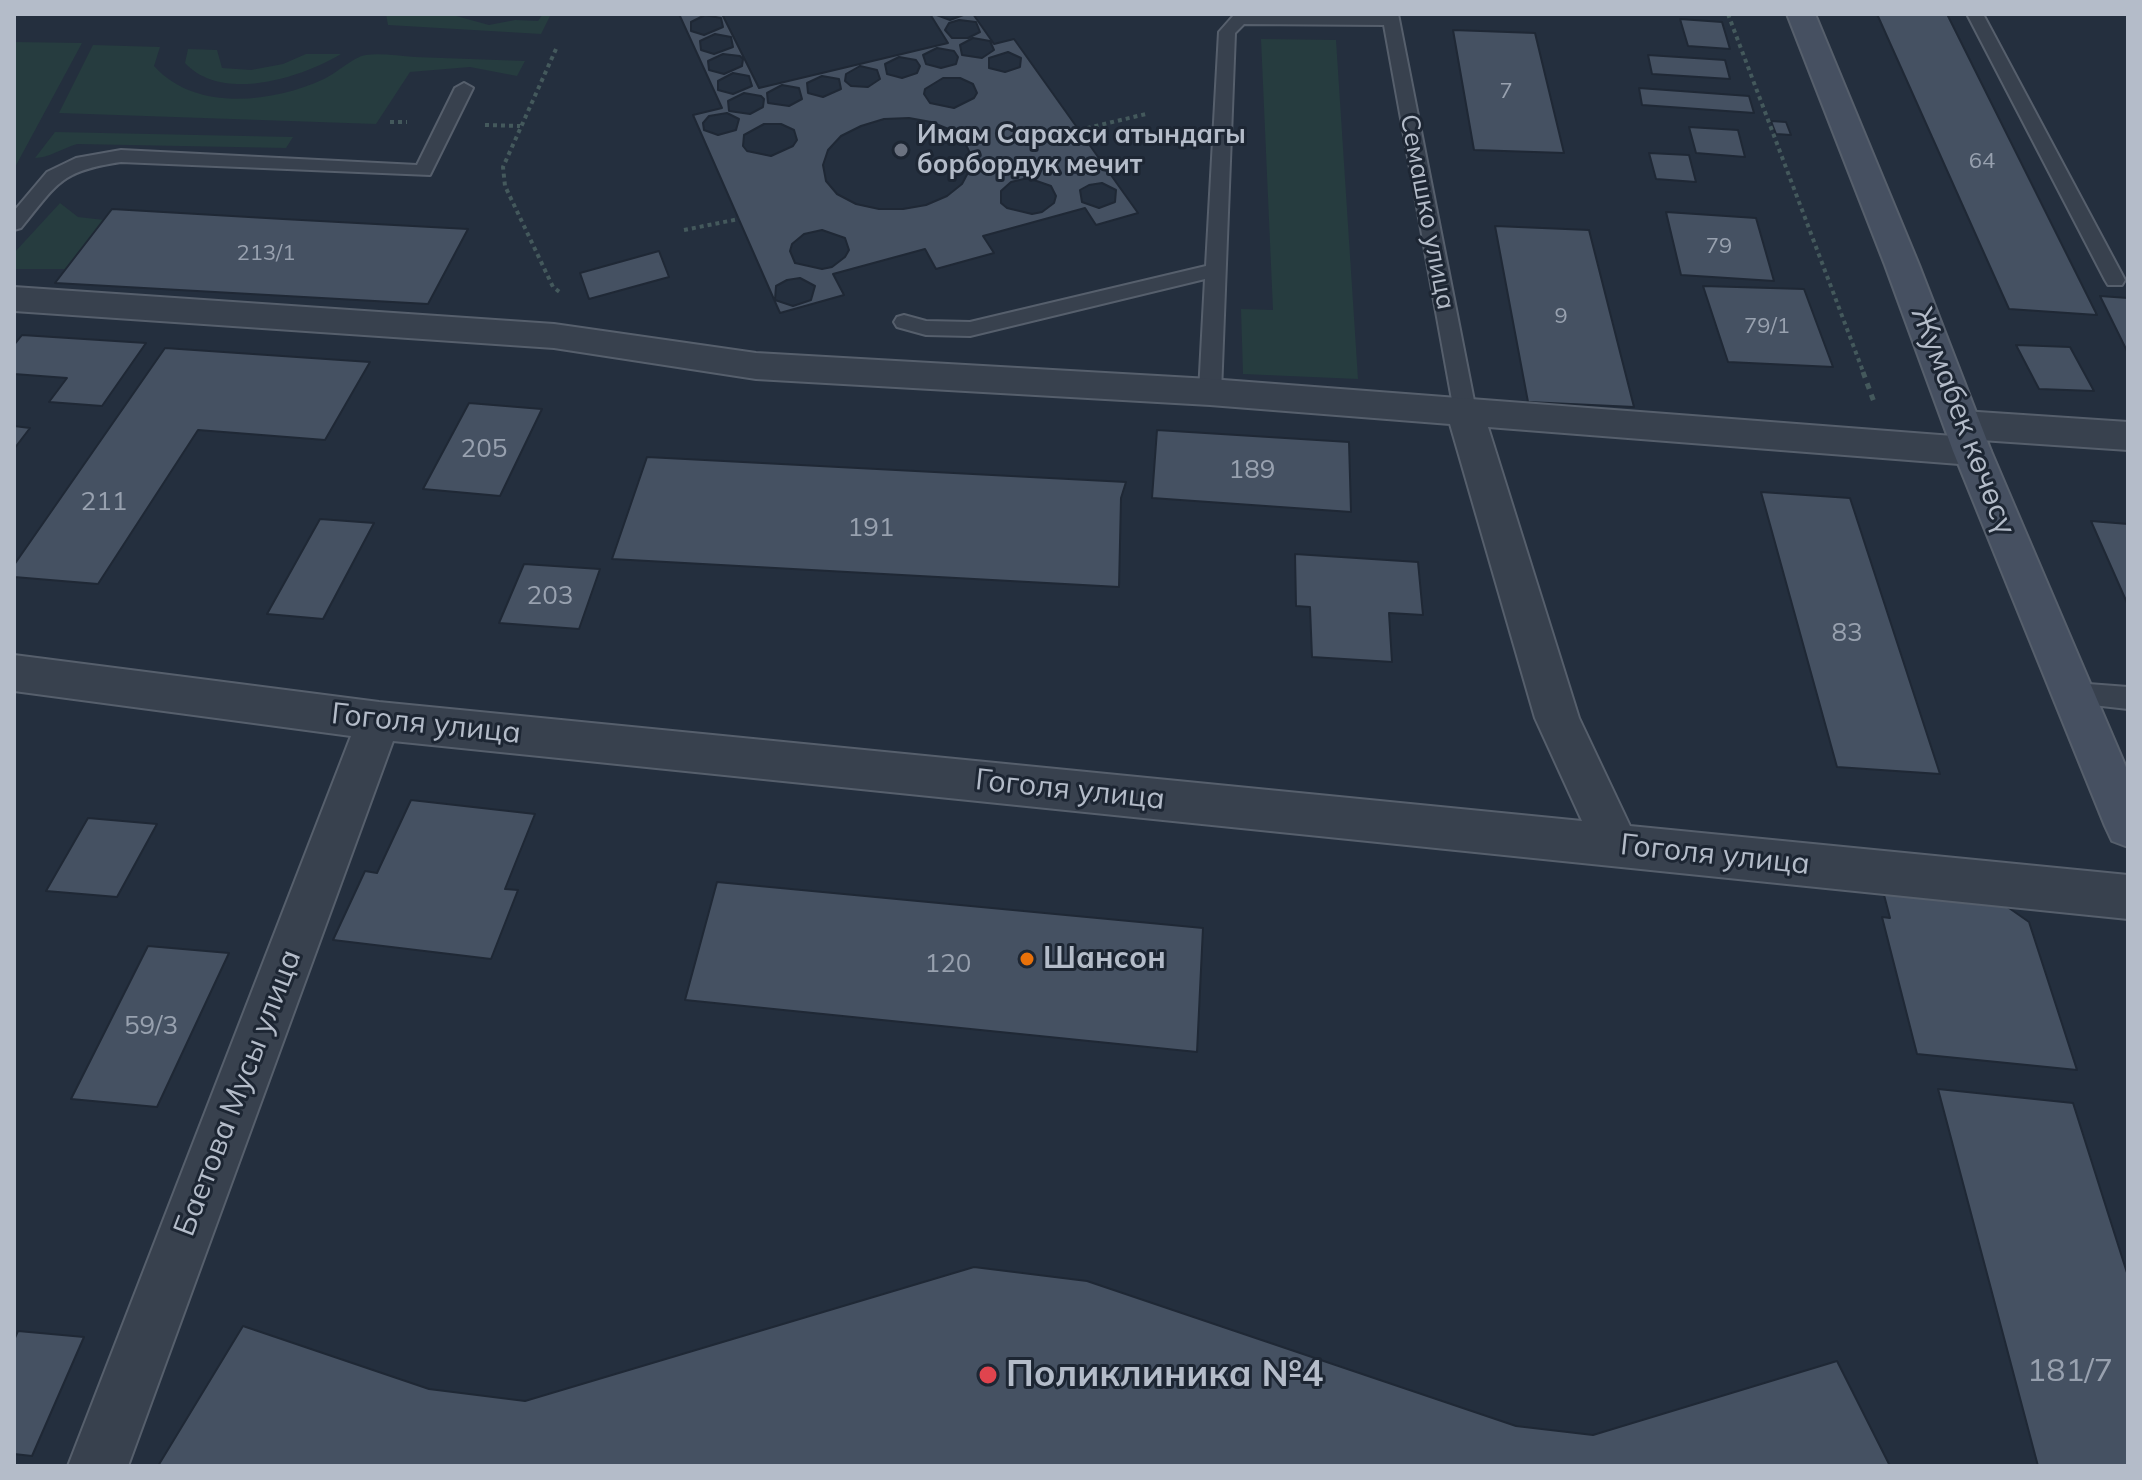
<!DOCTYPE html>
<meta charset="utf-8">
<style>
body{margin:0}
#map{position:relative;width:2142px;height:1480px;overflow:hidden;background:#242f3e;font-family:Mulish,sans-serif}
canvas{display:block}
.frame{position:absolute;inset:0;border:16px solid #b4bcc9;pointer-events:none}
</style>
<div id="map">
<canvas width="2142" height="1480"></canvas>
<div class="frame"></div>
</div>
<script>
const c = document.querySelector('canvas').getContext('2d');
c.lineJoin = 'round';
function fill(path, color) { c.fillStyle = color; c.fill(path, 'evenodd'); }
function trace(path, color, width, dash) { c.strokeStyle = color; c.lineWidth = width; c.lineCap = dash ? 'butt' : 'round'; c.setLineDash(dash || []); c.stroke(path); }
function write(font, color, halo, rows, align = 'center') {
  c.font = font + ' Mulish,sans-serif'; c.lineWidth = 6; c.setLineDash([]); c.textBaseline = 'middle'; c.strokeStyle = halo; c.fillStyle = color; for (const [text, x, y, turn = 0] of rows) {
    c.save(); c.translate(x, y); c.rotate((+turn || 0) * Math.PI / 180); c.textAlign = isNaN(turn) ? turn : align; if (halo) c.strokeText(text, 0, 0); c.fillText(text, 0, 0); c.restore();
  }
}
fill(new Path2D(`
 M386 14H449L489 25 515 20 538 21 543 14H551L541 34 388 25Z
 M1261 39 1336 40 1358 379 1243 374 1241 309 1273 310Z
 M14 42 82 43 14 169Z
 M93 45 160 47 154 66C195 112 272 103 324 79 337 73 353 57 366 55 381 53 399 56 415 57 451 58 488 60 525 61L517 76 470 67 410 72 376 124 59 113Z
 M188 49 217 50 222 68 251 70 283 64 306 54H341C301 78 222 103 185 63Z
 M55 132 293 137 286 148 77 144C63 148 48 158 35 158Z
 M60 203 78 217 104 220 65 269H14V253Z`), '#263c3f');
const building = new Path2D(`
 M679 14H722L759 88 948 43 930 14H973L994 44 1014 39 1138 213 1096 225 1085 208 983 236 994 253 936 269 925 249 833 274 844 295 780 313 693 115 722 108Z
 M934 14H966L950 20Z
 M1877 14H1947L2097 315 2009 309Z
 M705 15 721 18 723 27 704 35 691 31V22Z
 M1680 19 1722 22 1730 49 1688 46Z
 M959 20 976 22 980 32 968 38H952L945 30 949 23Z
 M1453 30 1535 33 1564 153 1474 150Z
 M715 34 731 37 733 47 714 54 701 50 700 41Z
 M973 38 990 41 994 50 982 58 962 55 960 45Z
 M937 48 954 51 958 57 956 64 941 68 926 64 923 55Z
 M1008 52 1021 58 1020 67 1005 72 989 68V58Z
 M723 54 740 56 743 59 742 66 724 74 709 70 708 61Z
 M1648 55 1725 60 1730 79 1652 74Z
 M899 57 916 60 920 66 917 73 902 78 887 74 885 64Z
 M860 66 877 70 880 79 868 87 851 86 845 81 846 74Z
 M733 73 749 76 752 86 733 94 718 90V81Z
 M822 76 839 79 841 89 823 97 808 93 807 83Z
 M943 78H960L973 84 977 93 974 98 954 108 930 103 924 94 925 89Z
 M782 85 799 88 802 99 789 106 768 103 767 93Z
 M1639 88 1749 96 1754 113 1642 105Z
 M744 93 761 96 764 99 763 107 750 114 729 111 728 101Z
 M727 113 739 119 736 130 718 135 704 130 703 123 709 116Z
 M909 118 931 122 951 130 964 141 971 155 970 169 962 184 947 196 926 205 903 209H879L856 204 837 194 826 181 823 165 828 150 841 136 861 126 884 119Z
 M1771 121 1786 122 1791 135 1776 134Z
 M764 124H781L794 130 797 140 793 146 771 156 747 151 743 146 744 135Z
 M1689 127 1738 130 1745 157 1696 153Z
 M1649 153 1689 155 1696 182 1656 179Z
 M1028 178 1051 186 1056 196 1054 203 1042 212 1032 214 1007 208 1001 203V191L1011 182Z
 M1102 183 1116 190 1115 202 1099 208 1082 202 1080 190 1089 185Z
 M112 209 283 219 468 229 428 304 55 283Z
 M1666 212 1756 218 1774 281 1681 275Z
 M1495 226 1589 230 1634 407 1528 402Z
 M822 230 845 238 849 250 845 257 832 267 822 269 795 263 790 251 792 244 804 234Z
 M659 251 669 277 589 299 580 273Z
 M800 278 815 286 811 300 793 306 775 300 776 286 787 280Z
 M1703 286 1804 289 1833 367 1728 362Z
 M2100 296 2128 298V353Z
 M22 335 146 343 102 406 49 402 67 378 14 374V345Z
 M2016 345 2070 347 2094 391 2039 389Z
 M165 348 370 362 325 440 198 430 98 584 14 577V565Z
 M469 403 542 409 500 496 423 489Z
 M14 426 30 428 14 449Z
 M1157 430 1349 442 1351 512 1152 498Z
 M647 457 1126 482 1121 498 1119 587 612 559Z
 M1761 492 1850 498 1940 774 1837 767Z
 M320 519 374 523 323 619 267 614Z
 M2091 521 2128 524V605Z
 M1295 554 1418 562 1423 615 1389 613 1392 662 1312 657 1310 607 1296 606Z
 M524 564 600 569 579 629 499 623Z
 M411 800 535 814 505 889 518 890 491 959 333 940 365 871 377 873Z
 M88 818 157 824 117 897 46 891Z
 M717 882 1203 928 1197 1052 685 1000Z
 M1883 891 1999 901 2029 922 2077 1070 1917 1054 1882 917 1890 918Z
 M148 946 229 953 157 1107 71 1099Z
 M1938 1089 2073 1103 2128 1276V1466H2038Z
 M974 1267 1087 1281 1516 1426 1593 1435 1837 1361 1890 1466H158L243 1326 429 1389 525 1401Z
 M18 1331 84 1337 32 1456 14 1454V1340Z`);
fill(building, '#455162');
trace(building, '#1f2835', 2);
const lane = new Path2D(`
 M1240 14H1398L1476 411 1473 417H1457L1454 411 1384 25 1244 24 1235 33 1221 392 1218 397H1202L1199 392 1205 279 970 336 926 335 897 327 894 322 897 317 904 315 926 321 970 322 1206 266 1219 32 1234 15Z
 M1967 14H1983L2125 280 2122 285H2108L2105 280Z
 M464 83 473 88 430 175 121 162C60 171 58 183 21 228L14 230V211L47 172 76 158 121 150 417 165 455 88Z
 M2075 683 2128 687V709L2066 702 2062 694 2066 686Z`);
const street = new Path2D(`
 M14 287 554 324 756 353 1210 379 1953 436 1944 425 1950 415 1963 411 2128 422V450L1981 440 1991 451 1985 461 1972 465 1488 427 1579 718 1630 826 2128 875V919L393 741 128 1466H68L351 736 14 691V655L379 702 1582 821 1535 718 1450 424 1210 405 756 379 554 348 14 311Z`);
const secondary = new Path2D(`
 M1787 14H1815L1919 265 1991 451 2128 772V847L2112 841 2105 826 1953 451 1885 265Z`);
trace(lane, '#565f6c', 4);
trace(street, '#565f6c', 4);
trace(secondary, '#565f6c', 4);
trace(new Path2D(`
 M1728 14 1864 374
 M556 49 503 167 505 186 553 287 561 293
 M390 122H407
 M485 125 520 126
 M1079 130 1146 114
 M684 230 739 219`), '#44595c', 4, [4, 4]);
trace(new Path2D(`
 M1863 372 1874 402`), '#44595c', 5, [6, 6]);
fill(lane, '#38414e');
fill(street, '#38414e');
fill(secondary, '#465061');
for (const [x, y, r, color] of [
 [901,150,8,"#6b7280"],
 [1027,959,8,"#e8710a"],
 [988,1375,10,"#e0444e"]
]) { const dot = new Path2D(); dot.arc(x, y, r, 0, 2 * Math.PI); c.fillStyle = color; c.fill(dot); trace(dot, '#1d2633', 3); }
write('22px', '#98a1af', null, [
 ["7",1506,91],
 ["64",1982,161],
 ["79",1719,246],
 ["213/1",266,253],
 ["9",1561,316],
 ["79/1",1767,326]
]);
write('bold 26px', '#b4bcc9', '#1d2633', [
 ["Имам Сарахси атындагы",917,135],
 ["борбордук мечит",917,165]
], 'left');
write('26px', '#b4bcc9', '#1d2633', [
 ["Семашко улица",1427,212,79]
]);
write('26px', '#98a1af', null, [
 ["205",484,449],
 ["189",1252,470],
 ["211",104,502],
 ["191",871,528],
 ["203",550,596],
 ["83",1847,633],
 ["120",948,964],
 ["59/3",151,1026]
]);
write('30px', '#b4bcc9', '#1d2633', [
 ["Жумабек көчөсү",1963,421,69],
 ["Гоголя улица",426,724,6],
 ["Гоголя улица",1070,790,6],
 ["Гоголя улица",1715,855,6],
 ["Баетова Мусы улица",238,1093,-69]
]);
write('bold 30px', '#b4bcc9', '#1d2633', [
 ["Шансон",1043,959]
], 'left');
write('32px', '#98a1af', null, [
 ["181/7",2070,1371]
]);
write('bold 36px', '#b4bcc9', '#1d2633', [
 ["Поликлиника №4",1006,1375]
], 'left');
</script>
